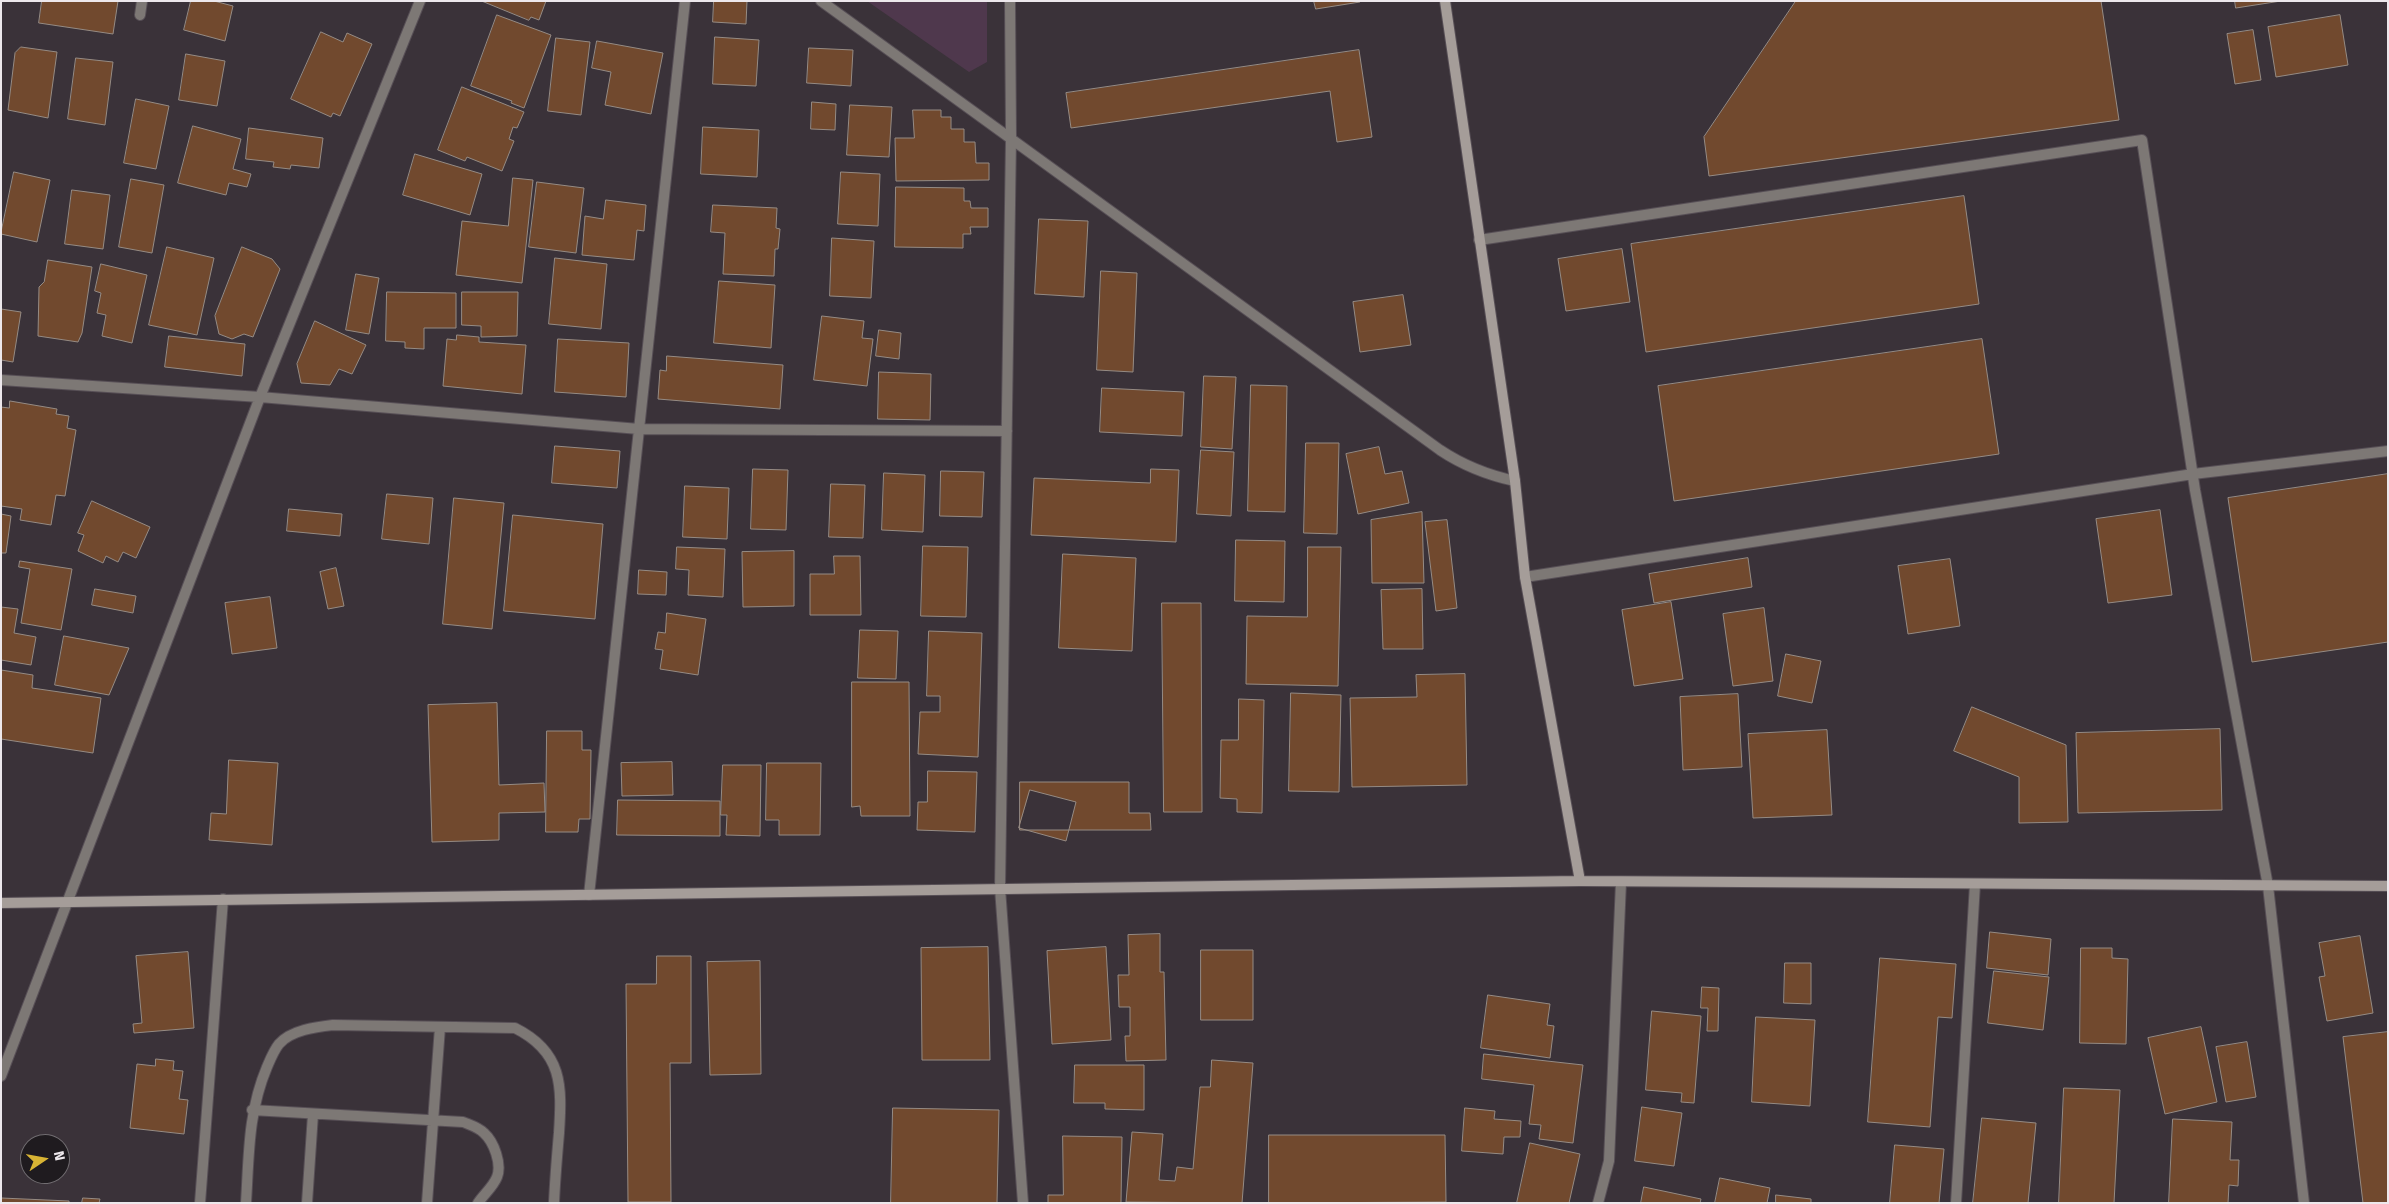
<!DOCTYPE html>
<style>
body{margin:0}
#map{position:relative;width:2389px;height:1204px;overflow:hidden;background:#3a3239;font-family:"Fira Sans",sans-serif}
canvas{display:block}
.frame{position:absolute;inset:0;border:2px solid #ede8ec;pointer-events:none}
.north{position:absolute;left:20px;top:1134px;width:50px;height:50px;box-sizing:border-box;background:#1f1b1f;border:1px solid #716d71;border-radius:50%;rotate:78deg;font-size:14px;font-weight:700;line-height:20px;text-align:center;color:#ede8ec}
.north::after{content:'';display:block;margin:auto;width:18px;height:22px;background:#d8b434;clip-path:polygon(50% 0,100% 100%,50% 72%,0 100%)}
</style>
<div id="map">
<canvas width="2389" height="1204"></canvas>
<div class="frame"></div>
<div class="north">N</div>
</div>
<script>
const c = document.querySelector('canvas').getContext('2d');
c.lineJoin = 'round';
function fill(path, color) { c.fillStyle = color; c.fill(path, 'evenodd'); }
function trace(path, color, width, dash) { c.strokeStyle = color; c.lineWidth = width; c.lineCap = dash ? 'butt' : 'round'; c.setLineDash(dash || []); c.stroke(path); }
fill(new Path2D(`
 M867 1H987V62L969 72Z`), '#4f384d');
const building = new Path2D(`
 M42 1H118L113 34 39 23Z
 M191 1H214L233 6 225 41 184 30Z
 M482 1H546L539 20 531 17 529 20Z
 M714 1H747L746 24 713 22Z
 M1314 1H1360V2L1316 9Z
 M1796 1H2101L2119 120 1709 176 1704 137Z
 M2235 1H2281L2236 8Z
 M497 15 551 35 524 108 511 103 512 101 471 86Z
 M2340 15 2348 65 2276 77 2268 27Z
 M2253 30 2261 80 2235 84 2227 34Z
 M321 32 343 42 347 33 372 44 340 116 333 113 331 117 291 99Z
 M715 37 759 40 756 86 713 84Z
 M556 38 590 42 581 115 548 111Z
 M597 41 663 53 651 114 605 105 611 72 592 68Z
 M21 47 57 52 48 118 8 110 15 53Z
 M809 48 853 50 851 86 807 83Z
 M1359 50 1372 137 1337 142 1330 91 1071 128 1066 93Z
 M186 54 225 61 217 106 179 100Z
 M76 58 113 62 105 125 68 119Z
 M462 87 524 112 517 128 513 127 509 139 514 141 502 171 467 157 465 161 438 150Z
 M136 99 169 106 156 169 124 163Z
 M812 102 836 104 835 130 811 129Z
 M850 105 892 107 889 157 847 155Z
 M913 110H941V117H951V129H964V142H975L976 163H989V180L896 181 895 138H914Z
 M193 126 241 139 233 169 251 174 247 187 229 183 226 195 178 183Z
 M703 127 759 130 757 177 701 174Z
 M249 128 323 138 319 168 291 165 290 169 273 167 274 162 246 159Z
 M415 154 482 174 470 215 403 195Z
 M14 172 50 180 37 242 1 234Z
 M841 172 880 174 878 226 838 224Z
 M513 178 533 180 522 283 456 275 462 221 508 226Z
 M131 179 164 185 152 253 119 247Z
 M537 182 584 188 576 253 529 247Z
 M896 187 964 188V201H970L971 208H988V227H970L971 234H963V248L895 247Z
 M72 190 110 195 103 249 65 244Z
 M1964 196 1979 304 1646 352 1631 244Z
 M606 200 646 205 644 231 637 230 634 260 582 255 585 216 603 219Z
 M713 205 777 208 776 228 780 229 778 249H775L774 276 723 274 725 233 711 232Z
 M1039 219 1088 221 1084 297 1035 294Z
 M832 238 874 241 871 298 830 296Z
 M167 247 214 258 197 335 149 325Z
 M242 247 272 259 280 269 253 337 244 334 232 339 219 334 215 316Z
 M1622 249 1630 302 1566 311 1558 259Z
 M555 258 607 264 601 329 549 324Z
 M48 260 92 267 82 333 78 342 38 336 39 287 44 282Z
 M101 264 147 275 132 343 102 336 106 315 97 313 101 293 95 291Z
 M1101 271 1137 273 1133 372 1097 370Z
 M356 274 379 278 369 334 346 330Z
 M719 281 775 285 771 348 714 343Z
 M387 292 456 293V328H424V349L405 348V342L386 341Z
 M462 292H518L517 336 481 337V326L462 325Z
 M1403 295 1411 345 1360 352 1353 302Z
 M1 309 21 312 13 362 1 360Z
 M822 316 864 321 862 338 873 339 867 386 814 380Z
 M315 321 366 345 352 374 339 369 330 385 301 383 297 364Z
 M879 330 901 333 899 359 876 356Z
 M457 335 479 337V342L526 345 522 394 443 386 447 339 456 340Z
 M169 336 245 344 242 376 165 367Z
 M558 339 629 343 626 397 555 392Z
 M1982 339 1999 454 1674 501 1658 386Z
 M667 356 783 365 780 409 658 399 660 370 666 371Z
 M879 372 931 374 930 420 878 419Z
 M1204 376 1236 377 1232 449 1201 447Z
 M1251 385 1287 386 1285 512 1248 511Z
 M1102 388 1184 392 1182 436 1100 432Z
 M10 401 57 409 56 414 69 416 67 428 76 430 65 496 56 495 51 525 20 520 22 509 1 506V407L9 408Z
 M1306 443H1339L1337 534 1304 533Z
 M555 446 620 451 617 488 552 483Z
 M1379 447 1385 474 1402 471 1409 503 1358 514 1346 454Z
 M1201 450 1234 452 1231 516 1197 514Z
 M753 469 788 470 786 530 751 529Z
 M1151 469 1179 470 1176 542 1031 535 1034 478 1150 483Z
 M941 471 984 472 982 517 940 516Z
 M884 473 925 475 923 532 882 530Z
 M2388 474V642L2252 662 2228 498Z
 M831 484 865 485 863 538 829 537Z
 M685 486 729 488 727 539 683 537Z
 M387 494 433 498 429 544 382 539Z
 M454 498 504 503 492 629 443 624Z
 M92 501 150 527 136 558 123 552 118 562 106 556 103 563 78 551 84 535 78 533Z
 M289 509 342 514 340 536 287 531Z
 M2160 510 2172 595 2108 603 2096 519Z
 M1422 512 1424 583H1372L1371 520Z
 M1 514 11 516 6 553H1Z
 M513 515 603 524 595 619 504 611Z
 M1447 520 1457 608 1436 611 1425 522Z
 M1236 540 1285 541 1284 602 1235 601Z
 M923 546 968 547 966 617 921 616Z
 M677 547 725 549 723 597 688 595 689 570 676 569Z
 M1308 547H1341L1338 686 1246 684 1247 616 1307 617Z
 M794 551V606L743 607 742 552Z
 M1063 554 1136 558 1132 651 1059 648Z
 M834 556H860L861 615H810V574H834Z
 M1748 558 1752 587 1654 603 1649 574Z
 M1950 559 1960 626 1908 634 1898 566Z
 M20 561 72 569 61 630 21 623 30 569 19 567Z
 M336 568 344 606 328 609 320 572Z
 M639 570 667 572 666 595 638 594Z
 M95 589 136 596 133 613 92 605Z
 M1422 589 1423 649H1383L1381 590Z
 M270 597 277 648 232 654 225 603Z
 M1671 602 1683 679 1634 686 1622 610Z
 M1162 603H1201L1202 812H1164Z
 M1 607 18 609 14 633 36 637 31 665 1 660Z
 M1764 608 1773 681 1733 686 1723 614Z
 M667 613 706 619 698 675 660 669 663 650 655 649 658 632 665 633Z
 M860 630 898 631 896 679 858 678Z
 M929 631 982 633 978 757 918 754 920 712H940V696H927Z
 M64 636 129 648 109 695 55 685Z
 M1786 654 1821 661 1812 703 1778 696Z
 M1 670 33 675 32 688 101 698 93 753 1 739Z
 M1465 674 1467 785 1352 787 1350 698 1417 697 1416 675Z
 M852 682H909L910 816H861L860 806 852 807Z
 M1291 693 1341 695 1339 792 1289 791Z
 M1738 694 1742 767 1683 770 1680 697Z
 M1239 699 1264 700 1262 813 1237 812V799L1220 798 1221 740H1238Z
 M497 703 499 785 544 783 545 812 499 813V840L432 842 428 705Z
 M1972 707 2066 745 2068 822 2019 823V777L1954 751Z
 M2220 729 2222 810 2078 813 2076 733Z
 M1827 730 1832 815 1753 818 1748 734Z
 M547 731H582V750H591L590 819H579L578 832H546Z
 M229 760 278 763 272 845 209 840 211 813 226 814Z
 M672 762 673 795 622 796 621 763Z
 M767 763H821L820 835H779V820H766Z
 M723 765H761L760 836 726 835 727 815H721Z
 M928 771 977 772 975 832 917 830 918 802H927Z
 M1020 782H1129V813H1150L1151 830H1020Z
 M1030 790 1076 802 1066 841 1019 828Z
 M618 800 720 801V836L617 835Z
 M1990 932 2051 939 2048 975 1987 968Z
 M1160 934V972H1164L1166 1060 1126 1061 1125 1036H1130V1007H1119L1118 975H1129L1128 935Z
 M2360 936 2373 1013 2327 1021 2319 977 2325 976 2319 943Z
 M988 947 990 1060H922L921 948Z
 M1106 947 1111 1040 1052 1044 1047 951Z
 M2081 948H2112V958L2128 959 2126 1044 2080 1043Z
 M1201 950H1253V1020H1201Z
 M188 952 194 1028 134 1033 133 1024 142 1023 136 956Z
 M657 956H691V1063H670L671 1202H628L626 984H656Z
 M1880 958 1956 964 1952 1018 1938 1017 1930 1127 1868 1122Z
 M760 961 761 1074 710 1075 707 962Z
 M1785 963H1811V1004L1784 1003Z
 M1994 971 2049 977 2043 1030 1988 1023Z
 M1702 987 1719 988 1718 1031H1707L1708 1008H1701Z
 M1488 995 1550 1004 1547 1025 1554 1026 1550 1058 1481 1048Z
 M1652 1011 1701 1016 1694 1103 1681 1102 1682 1093 1646 1090Z
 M1756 1017 1815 1020 1810 1106 1752 1102Z
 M2201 1027 2217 1102 2165 1114 2148 1038Z
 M2388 1032V1203H2363L2343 1037Z
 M2247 1042 2256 1097 2226 1102 2216 1047Z
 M1484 1054 1583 1065 1573 1143 1539 1139 1541 1125 1529 1124 1534 1085 1482 1079Z
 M156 1059 174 1061 173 1070 183 1071 179 1099 188 1100 184 1134 130 1128 137 1064 155 1066Z
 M1212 1060 1253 1063 1242 1203 1126 1202 1132 1132 1163 1134 1159 1180 1175 1181 1177 1167 1193 1169 1200 1087H1210Z
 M1075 1065H1144V1110L1105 1109V1103H1074Z
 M2064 1088 2120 1090 2114 1203H2059Z
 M1642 1107 1682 1113 1674 1166 1635 1161Z
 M893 1108 999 1110 997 1203H891Z
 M1465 1108 1495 1111 1494 1119 1521 1121 1520 1137H1504L1503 1154 1462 1151Z
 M1982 1118 2036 1123 2028 1203H1973Z
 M2173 1119 2232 1122 2230 1160H2239L2238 1186 2229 1185 2228 1203H2169Z
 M1269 1135H1445L1446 1202 1269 1203Z
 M1063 1136 1122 1137 1121 1203H1048V1195H1063Z
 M1530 1143 1580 1154 1569 1203H1517Z
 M1895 1145 1944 1149 1939 1203H1890Z
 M1720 1178 1770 1188 1767 1203H1715Z
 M1644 1187 1701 1199 1700 1203H1641Z
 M1776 1195 1811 1199V1203H1776Z
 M1 1198 69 1201V1203H1Z
 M83 1198 100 1199 99 1203H82Z`);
fill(building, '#71492e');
trace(building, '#958b84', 1);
const lane = new Path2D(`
 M2193 474 2388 451
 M252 1110 463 1122C470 1125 478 1127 484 1133 494 1142 502 1164 497 1177 493 1187 484 1194 478 1203
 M246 1203C249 1155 248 1112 267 1067 270 1060 274 1050 279 1044 291 1030 316 1027 333 1025L515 1028C563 1052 562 1086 559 1133 557 1156 555 1180 554 1203
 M307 1203 313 1114
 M427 1203 440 1027`);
const street = new Path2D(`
 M821 1 1440 450C1464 466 1487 475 1515 481
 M1010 1 1011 137 1000 888 1023 1203
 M140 15 142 1
 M1479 240 2142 140 2195 490 2268 886 2304 1203
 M1 380 260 397 639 429 1007 431
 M1525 577 2193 474
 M589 895 685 1
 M1 1076 260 397 420 1
 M200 1203 223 899
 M1598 1203 1609 1161 1621 882
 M1956 1203 1975 884`);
const secondary = new Path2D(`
 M1445 1 1515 481 1525 577 1580 881
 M1 903 1580 881 2388 886`);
trace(lane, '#574f56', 12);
trace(street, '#574f56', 12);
trace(secondary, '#574f56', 12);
trace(lane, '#7d7875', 10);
trace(street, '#7d7875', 10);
trace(secondary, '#a59d99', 10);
</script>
